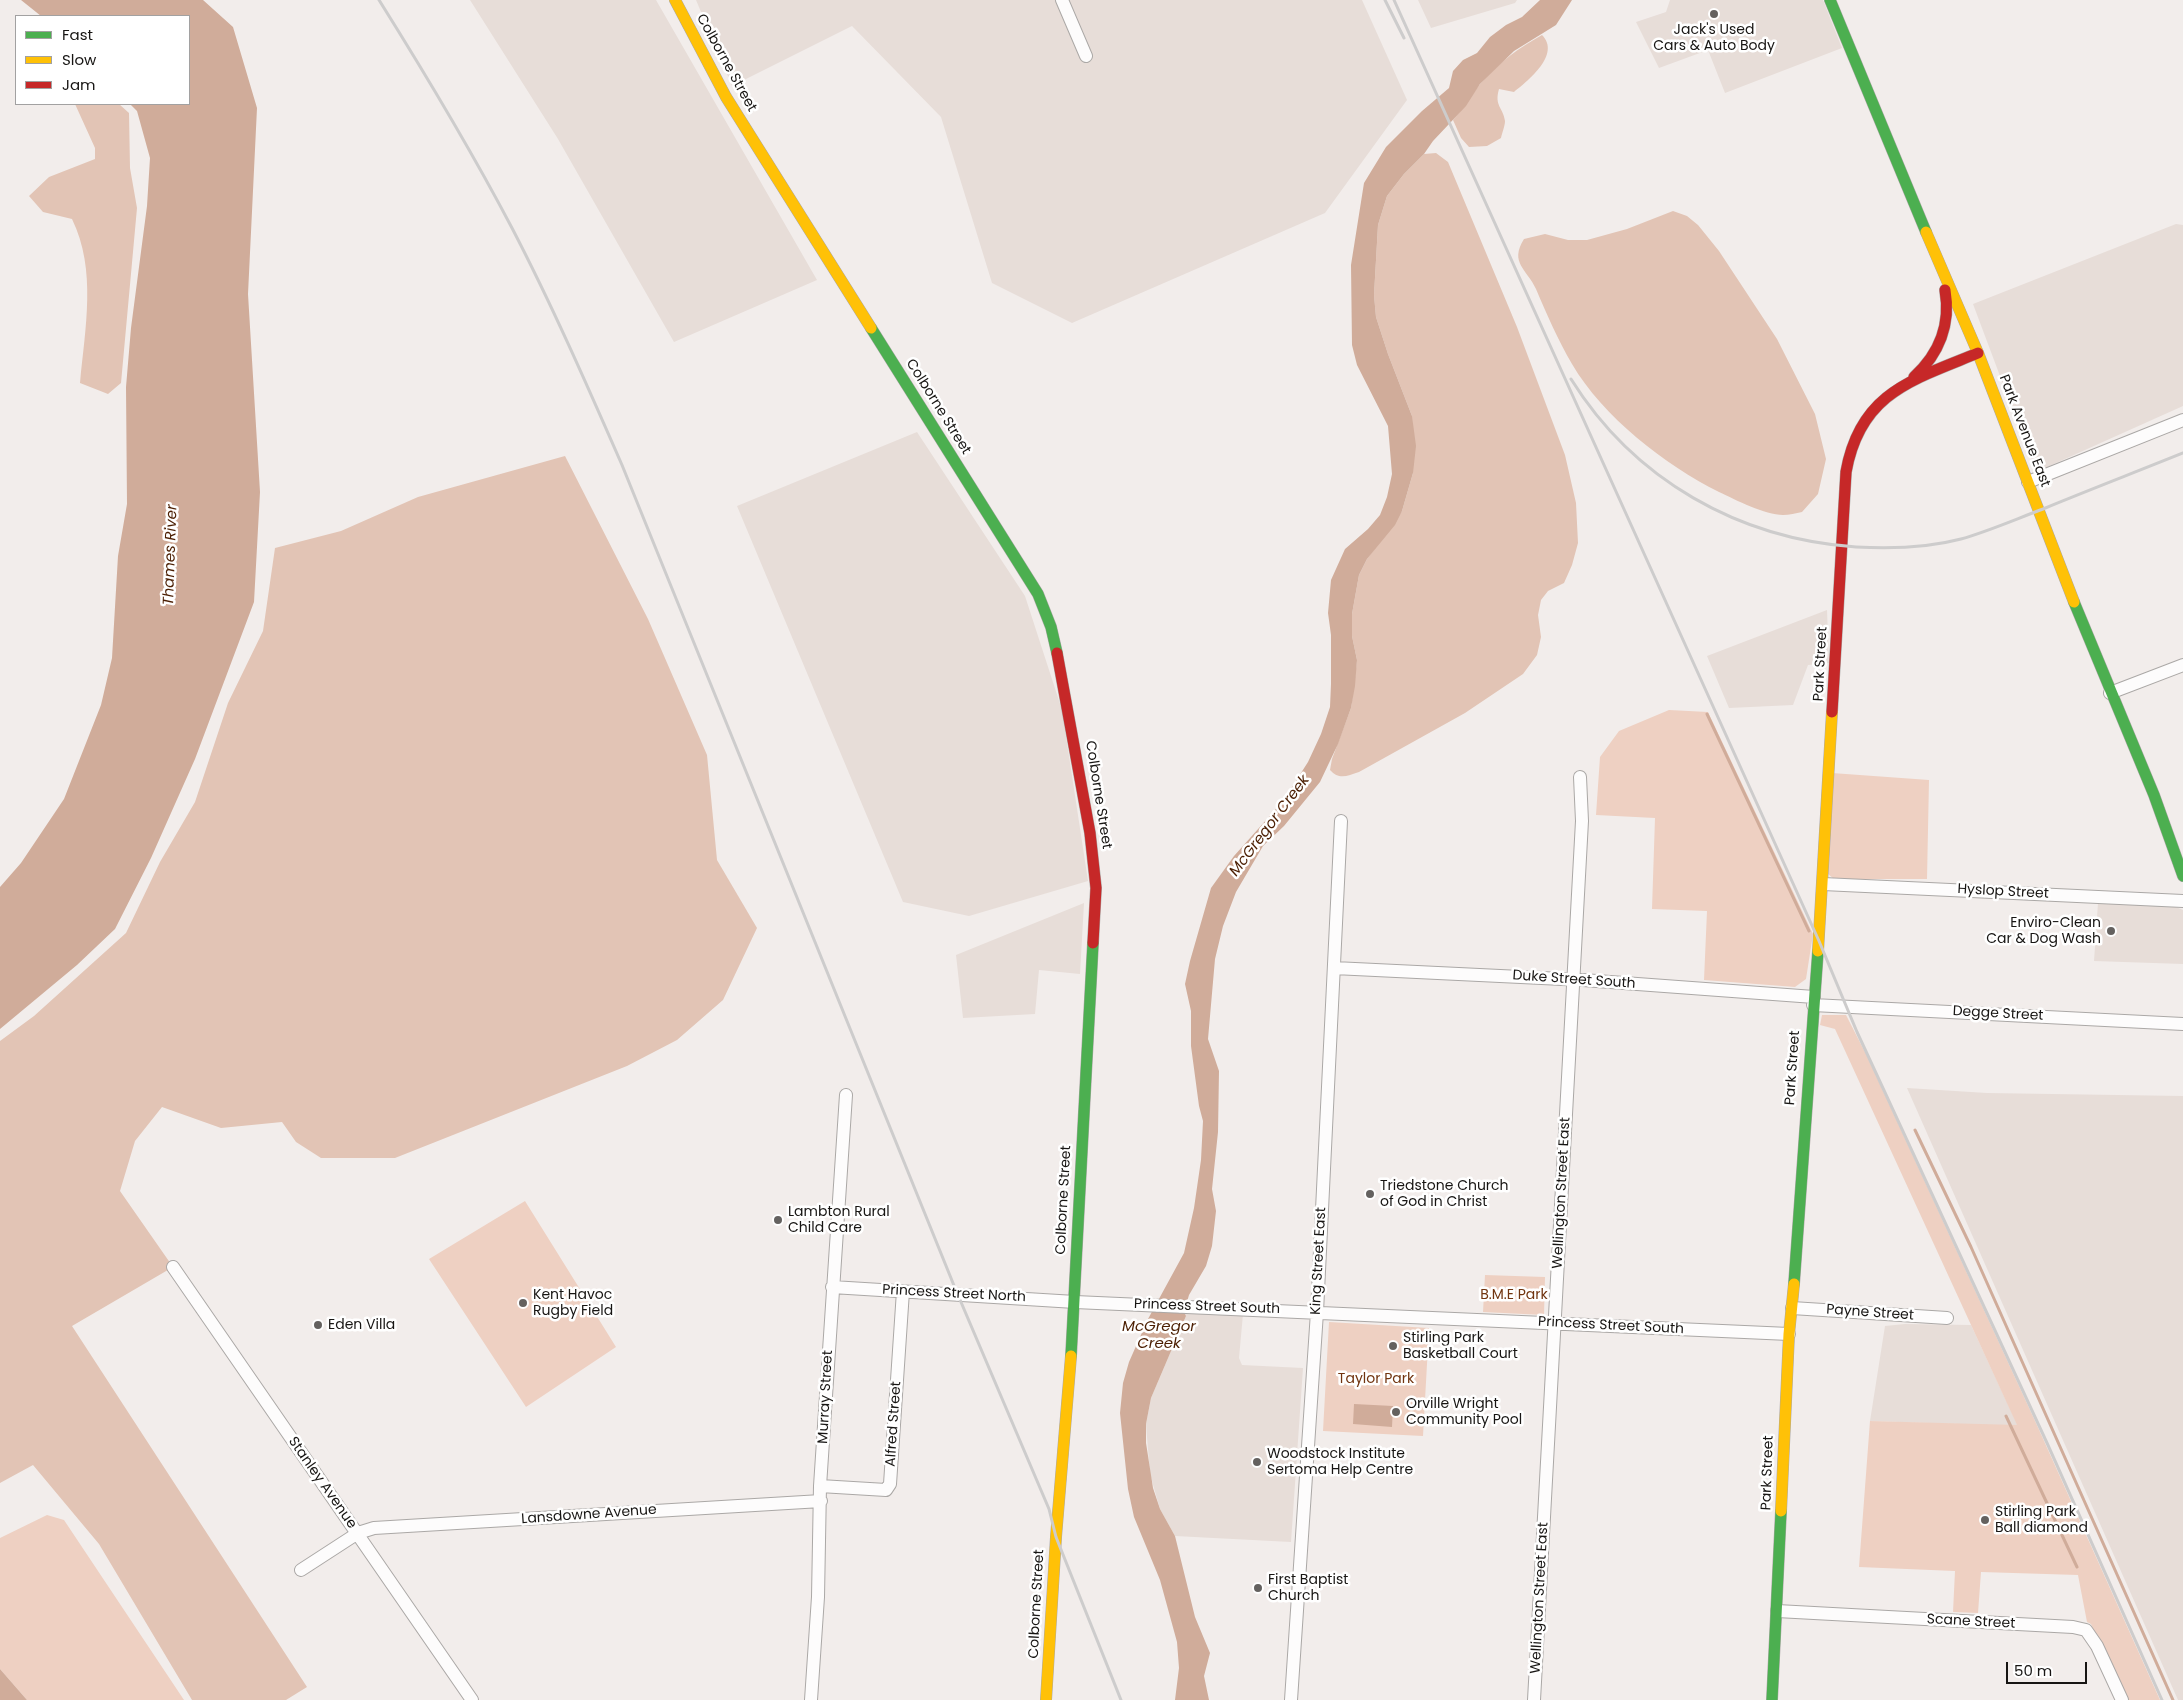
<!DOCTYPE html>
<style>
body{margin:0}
#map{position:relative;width:2183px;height:1700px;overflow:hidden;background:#f2edeb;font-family:Poppins,sans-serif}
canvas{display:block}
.legend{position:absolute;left:15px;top:15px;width:175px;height:90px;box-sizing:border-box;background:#fff;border:1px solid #a2a1a1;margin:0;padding:6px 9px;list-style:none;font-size:15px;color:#171513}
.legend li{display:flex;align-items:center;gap:10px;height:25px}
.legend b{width:25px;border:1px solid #a2a1a1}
.scale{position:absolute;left:2006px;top:1662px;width:81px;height:22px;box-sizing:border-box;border:2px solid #171513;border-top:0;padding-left:6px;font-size:15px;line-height:18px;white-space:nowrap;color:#171513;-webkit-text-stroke:4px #fff;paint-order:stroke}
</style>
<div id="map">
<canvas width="2183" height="1700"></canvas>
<ul class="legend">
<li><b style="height:6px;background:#4caf50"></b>Fast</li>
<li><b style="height:6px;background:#ffc107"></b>Slow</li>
<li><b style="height:6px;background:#c62828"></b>Jam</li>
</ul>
<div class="scale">50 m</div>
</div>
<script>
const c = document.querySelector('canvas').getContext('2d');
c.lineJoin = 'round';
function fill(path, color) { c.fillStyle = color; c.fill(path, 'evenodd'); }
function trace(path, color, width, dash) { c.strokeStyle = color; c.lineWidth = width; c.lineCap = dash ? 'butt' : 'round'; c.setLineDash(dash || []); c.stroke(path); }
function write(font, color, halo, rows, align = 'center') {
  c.font = font + ' Poppins,sans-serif'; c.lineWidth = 5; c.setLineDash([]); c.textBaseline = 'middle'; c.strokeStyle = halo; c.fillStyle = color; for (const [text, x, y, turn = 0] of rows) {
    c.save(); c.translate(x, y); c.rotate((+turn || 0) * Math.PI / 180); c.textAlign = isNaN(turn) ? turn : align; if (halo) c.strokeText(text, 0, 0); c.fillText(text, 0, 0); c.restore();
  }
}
fill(new Path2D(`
 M470 0H656L817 280 674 342 558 139Z
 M696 0H1362L1407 100 1325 213 1072 323 992 283 941 117 852 26 732 86Z
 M1418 0H1517L1515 3 1431 28Z
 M1670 0H1823L1842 48 1725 93 1708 50 1659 68 1636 22 1666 12Z
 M2176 224 2183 225V406L2036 472 1973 304Z
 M917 432 1025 596 1062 710 1088 881 969 916 903 902 737 506Z
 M1827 610 1829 663 1808 665 1793 705 1729 708 1707 656Z
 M1084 903 1080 974 1039 970 1035 1014 963 1018 956 955Z
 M2098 903 2176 907 2183 910V964L2094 961Z
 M1907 1088 1987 1093 2183 1096V1700H2178Z
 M1184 1312 1243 1314 1239 1358 1242 1365 1303 1368 1291 1542 1175 1536 1160 1509 1150 1474 1146 1424 1151 1398 1186 1316Z
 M1905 1324 1971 1325 2018 1426 1870 1421 1885 1326Z`), '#e7ddd8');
fill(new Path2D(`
 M1669 710 1708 712 1813 934 1806 979 1795 987 1704 980 1707 911 1652 909 1655 818 1596 815 1600 757 1619 731Z
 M1832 773 1929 780 1927 879H1834L1828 874Z
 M1822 1015H1846L1867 1056 2036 1423 2160 1700H2127L2091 1624 2087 1622 2078 1575 1981 1572 1978 1613 1953 1612 1955 1571 1859 1567 1870 1421 2017 1425 1835 1029 1820 1025Z
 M525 1201 616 1347 526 1407 429 1259Z
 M1485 1275 1545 1277 1544 1315 1483 1312Z
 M1329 1322 1429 1328 1423 1436 1323 1431Z
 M47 1515 64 1520 184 1700H27L0 1669V1538Z`), '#eed0c2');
fill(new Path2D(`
 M1542 35C1561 54 1529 80 1514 92L1499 89C1494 106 1503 107 1505 121 1505 126 1502 133 1501 138L1487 146 1469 147 1461 138 1453 120C1464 108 1471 95 1481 83 1499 62 1519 48 1542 35Z
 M75 104H119L129 113 130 168 137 208 121 383 108 394 80 383C85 329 97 270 72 219L43 212 29 196 49 177 95 159V148Z
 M1436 153 1448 162 1517 327 1565 455 1576 503 1578 543 1572 565 1564 583 1548 591 1541 600 1538 615 1541 637 1537 655 1523 674 1465 713 1359 772C1347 776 1339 780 1330 770L1332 759 1351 708 1354 686 1357 660 1352 636V614L1359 575 1367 559 1402 511 1413 473 1412 416 1388 354 1376 317 1374 295 1378 225 1387 196 1404 174 1424 154Z
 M1673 211 1687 216 1698 225 1719 251 1777 339 1815 414 1826 459 1818 494 1802 512C1796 513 1789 515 1783 515 1765 515 1736 500 1719 492 1665 465 1603 417 1572 364 1558 340 1547 315 1536 289 1527 269 1509 263 1524 239L1545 234 1568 240H1587L1627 229Z
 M565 456 648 619 707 755 717 860 757 928 723 1000 677 1040 627 1066 395 1158H321L296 1142 282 1122 221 1128 162 1107 135 1141 120 1191 173 1267 72 1326 307 1687 286 1700H192L99 1544 33 1465 0 1483V1041L34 1016 126 933 160 862 195 802 228 703 263 631 275 548 341 531 418 497Z`), '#e2c4b5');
fill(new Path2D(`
 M21 0H203L233 27 257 108 248 294 260 492 254 602 195 759 151 858 115 929 77 965 0 1029V887L21 863 64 799 101 705 112 658 118 556 127 504 126 387 131 328 147 206 150 158 137 111 130 104H189V16H41Z
 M1540 0H1572L1556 25 1514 51 1480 84 1466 106 1433 141 1424 154 1404 174 1387 196 1378 225 1374 295 1376 317 1388 354 1412 416 1416 446 1413 473 1402 511 1395 525 1367 559 1359 575 1352 614V636L1357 660 1355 686 1351 708 1338 744 1320 782 1284 826 1263 846 1236 892 1223 926 1215 959 1208 1039 1219 1071 1218 1132 1212 1189 1216 1211 1212 1246 1206 1266 1189 1295 1184 1312 1186 1316 1151 1398 1146 1424V1443L1153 1488 1160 1509 1175 1536 1195 1617 1210 1653 1204 1676 1209 1700H1175L1179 1668 1177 1642 1160 1580 1134 1517 1128 1489 1120 1413 1123 1383 1129 1362 1148 1319 1184 1253 1194 1208 1201 1160 1203 1121 1199 1106 1191 1046V1011L1185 984 1190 961 1211 888 1234 856 1283 801 1308 762 1321 734 1330 707 1331 684V635L1328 613 1331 580 1345 549 1368 529 1380 515 1387 497 1392 474 1388 426 1357 365 1352 345 1351 265 1364 183 1386 147 1422 111 1449 88 1453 71 1463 60 1477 53 1490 37 1506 25 1522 17Z
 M1354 1404 1393 1406 1392 1427 1353 1424Z
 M0 1669 27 1700H0Z`), '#d0ac9a');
trace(new Path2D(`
 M1707 714 1809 931
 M1915 1130 1971 1247 2173 1700
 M2006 1416 2077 1567`), '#d0ac9a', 3);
const street = new Path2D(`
 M1062 0 1086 56
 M2028 482 2183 420
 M2110 693 2183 665
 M1823 884 2183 901
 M1334 968 1583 980 1814 997
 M1813 1005 2183 1024
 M173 1267 472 1700
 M832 1287 1075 1302 1789 1334
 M1792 1308 1947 1318
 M820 1486 886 1490 890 1484 903 1291
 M301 1570 358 1533 374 1528 821 1501
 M1777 1611 2073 1627 2086 1630 2097 1646 2122 1700
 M811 1700 818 1597 820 1486 846 1095
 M1291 1700 1317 1312 1341 821
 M1534 1700 1582 821 1580 777`);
const fast = new Path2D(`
 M1830 0 1926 232
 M871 328 1038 594 1051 627 1057 653
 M2074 602 2154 795 2183 876
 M1794 1284 1818 951
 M1071 1356 1093 943
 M1772 1700 1781 1511`);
const slow = new Path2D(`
 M675 0 726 97 871 328
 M1926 232 1978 353 2074 602
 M1818 951 1832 712
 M1781 1511 1789 1334 1794 1284
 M1046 1700 1056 1537 1071 1356`);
const jam = new Path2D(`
 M1914 377C1939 354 1951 324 1945 290
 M1057 653 1090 833 1096 888 1093 943
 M1832 712 1846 472C1860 393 1912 380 1978 353`);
trace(street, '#aba8a6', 14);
trace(fast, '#aba8a6', 12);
trace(slow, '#aba8a6', 12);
trace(jam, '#aba8a6', 12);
trace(street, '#fdfcfc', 12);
trace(fast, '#4caf50', 11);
trace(slow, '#ffc107', 11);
trace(jam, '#c62828', 11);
trace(new Path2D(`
 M379 0C426 75 471 150 512 228 552 305 587 385 622 465L955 1288 1049 1509 1056 1537 1121 1700
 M1385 0 1404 38
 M1394 0 1819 941 1857 1032 2047 1443 2162 1700
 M1571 379C1634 480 1739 539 1856 547 1891 549 1927 548 1961 539 1989 531 2016 519 2043 509 2089 490 2136 472 2183 453`), '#cdcccc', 3);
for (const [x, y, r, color] of [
 [1714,14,5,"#64615f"],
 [2111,931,5,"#64615f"],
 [1370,1194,5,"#64615f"],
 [778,1220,5,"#64615f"],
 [523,1303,5,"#64615f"],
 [318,1325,5,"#64615f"],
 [1393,1346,5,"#64615f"],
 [1396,1412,5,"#64615f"],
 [1257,1462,5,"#64615f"],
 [1985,1520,5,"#64615f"],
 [1258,1588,5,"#64615f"]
]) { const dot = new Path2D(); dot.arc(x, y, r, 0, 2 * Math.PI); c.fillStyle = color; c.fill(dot); trace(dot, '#fff', 2); }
write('14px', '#171513', '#fff', [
 ["Jack's Used",1714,30,"center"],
 ["Cars & Auto Body",1714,46,"center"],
 ["Enviro-Clean",2101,923,"right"],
 ["Car & Dog Wash",2101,939,"right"],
 ["Triedstone Church",1380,1186],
 ["of God in Christ",1380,1202],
 ["Lambton Rural",788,1212],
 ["Child Care",788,1228],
 ["Kent Havoc",533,1295],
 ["Rugby Field",533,1311],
 ["Eden Villa",328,1325],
 ["Stirling Park",1403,1338],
 ["Basketball Court",1403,1354],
 ["Orville Wright",1406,1404],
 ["Community Pool",1406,1420],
 ["Woodstock Institute",1267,1454],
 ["Sertoma Help Centre",1267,1470],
 ["Stirling Park",1995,1512],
 ["Ball diamond",1995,1528],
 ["First Baptist",1268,1580],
 ["Church",1268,1596]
], 'left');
write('14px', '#171513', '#fff', [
 ["Colborne Street",726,63,61],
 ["Colborne Street",938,407,58],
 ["Park Avenue East",2024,431,69],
 ["Park Street",1821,664,-87],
 ["Colborne Street",1098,795,81],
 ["Hyslop Street",2003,892,3],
 ["Duke Street South",1574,980,4],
 ["Degge Street",1998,1014,3],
 ["Park Street",1793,1068,-86],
 ["Wellington Street East",1562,1193,-87],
 ["Colborne Street",1064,1200,-87],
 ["King Street East",1319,1261,-87],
 ["Princess Street North",954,1294,3],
 ["Princess Street South",1207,1307,2],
 ["Payne Street",1870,1313,4],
 ["Princess Street South",1611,1326,3],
 ["Murray Street",826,1397,-87],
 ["Alfred Street",894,1424,-86],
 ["Park Street",1768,1473,-88],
 ["Stanley Avenue",322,1483,55],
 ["Lansdowne Avenue",589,1515,-4],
 ["Wellington Street East",1540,1598,-87],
 ["Colborne Street",1037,1604,-87],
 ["Scane Street",1971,1622,3]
]);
write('14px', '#71340f', '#fff', [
 ["B.M.E Park",1514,1295],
 ["Taylor Park",1376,1379]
]);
write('italic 15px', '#4b1e02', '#fff', [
 ["Thames River",171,555,-88],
 ["McGregor Creek",1270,826,-53],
 ["McGregor",1159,1327],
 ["Creek",1159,1344]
]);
</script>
